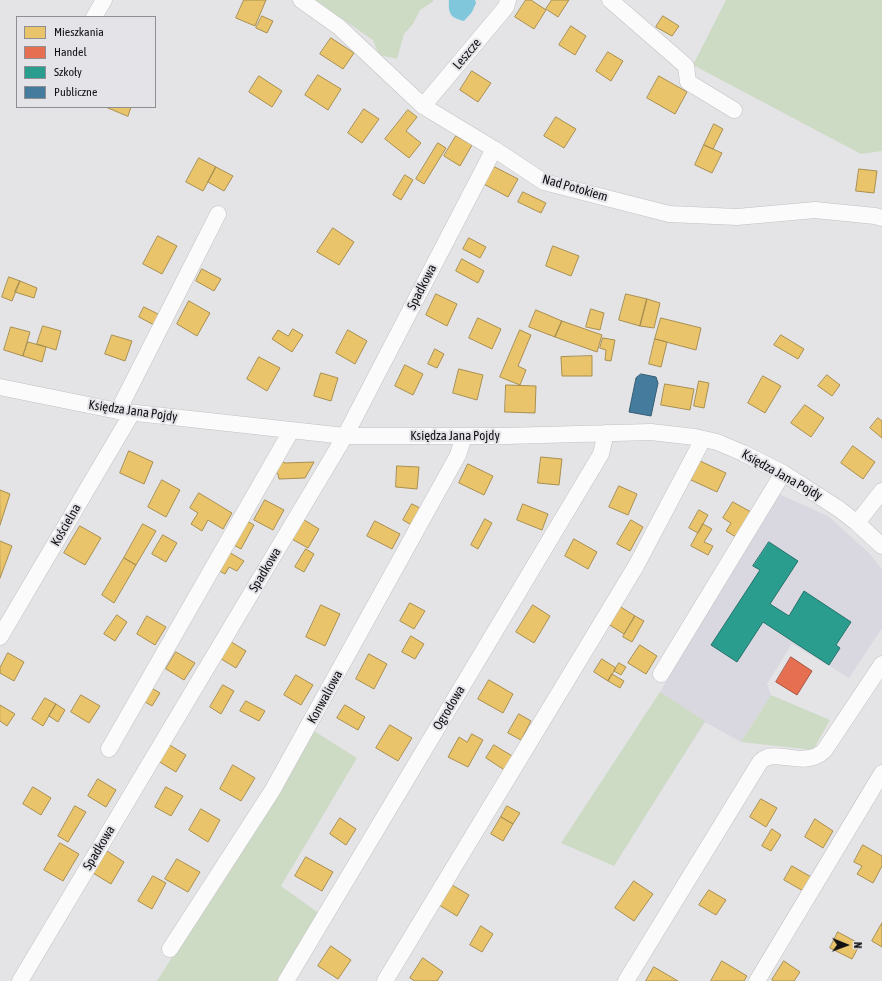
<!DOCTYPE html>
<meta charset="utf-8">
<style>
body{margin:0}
#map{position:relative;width:882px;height:981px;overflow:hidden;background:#e4e4e7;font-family:"Asap Condensed",sans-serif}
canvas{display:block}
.legend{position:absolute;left:16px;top:16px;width:140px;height:92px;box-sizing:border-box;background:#e3e3e8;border:1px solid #8f8f93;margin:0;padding:5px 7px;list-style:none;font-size:12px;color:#121214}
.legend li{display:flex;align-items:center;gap:8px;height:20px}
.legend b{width:20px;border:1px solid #8f8f93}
.north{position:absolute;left:826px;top:925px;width:40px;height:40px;-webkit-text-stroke:3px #e3e3e8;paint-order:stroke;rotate:91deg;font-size:11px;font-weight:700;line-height:16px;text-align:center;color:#121214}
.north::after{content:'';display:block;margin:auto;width:14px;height:18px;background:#121214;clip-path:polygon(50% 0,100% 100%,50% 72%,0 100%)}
</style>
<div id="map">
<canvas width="882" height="981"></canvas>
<ul class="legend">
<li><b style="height:11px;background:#e9c46a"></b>Mieszkania</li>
<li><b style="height:11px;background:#e76f51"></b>Handel</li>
<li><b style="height:11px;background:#2a9d8f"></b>Szkoły</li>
<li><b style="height:11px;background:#457b9d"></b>Publiczne</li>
</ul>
<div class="north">N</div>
</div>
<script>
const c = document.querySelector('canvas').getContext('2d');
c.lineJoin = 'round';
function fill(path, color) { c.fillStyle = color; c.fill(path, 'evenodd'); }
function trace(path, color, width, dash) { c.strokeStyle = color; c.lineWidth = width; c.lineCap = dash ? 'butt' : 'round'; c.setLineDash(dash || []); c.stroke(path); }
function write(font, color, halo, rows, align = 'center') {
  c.font = font + ' "Asap Condensed",sans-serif'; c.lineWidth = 4; c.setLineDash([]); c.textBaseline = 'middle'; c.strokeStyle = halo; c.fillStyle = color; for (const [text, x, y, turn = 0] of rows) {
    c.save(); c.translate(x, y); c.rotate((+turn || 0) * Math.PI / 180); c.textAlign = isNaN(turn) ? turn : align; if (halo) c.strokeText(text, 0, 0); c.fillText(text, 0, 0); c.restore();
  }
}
fill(new Path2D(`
 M774 492 828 516 868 552 882 569V628L849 678 792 644 767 684 771 695 741 742 705 722 648 811 602 782 660 692Z`), '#d9d8e1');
fill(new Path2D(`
 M315 0H432L434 1 420 10 413 24 404 34 397 59 379 55 373 40Z
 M726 0H882V151L861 154 693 65Z
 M660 692 705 721 614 866 561 843Z
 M771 695 830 720 813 750 741 742Z
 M314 731 357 758 281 886 320 914 280 981H157Z`), '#cddac4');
fill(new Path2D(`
 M449 0H475L476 3 472 12 464 21C450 18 448 13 449 0Z`), '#80c7dc');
const homes = new Path2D(`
 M244 0H266L255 26 236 18Z
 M526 0H531L546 10 534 29 515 17Z
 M552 0H569L558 17 546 9Z
 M262 16 273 21 267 33 256 28Z
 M663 16 679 26 672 36 656 27Z
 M571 26 586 36 575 55 559 45Z
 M331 38 354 53 343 69 320 54Z
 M608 52 623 61 611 81 596 71Z
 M472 71 491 83 478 102 460 90Z
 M318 75 341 89 328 110 305 95Z
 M259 76 282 91 272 107 249 92Z
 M659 76 687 92 675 114 647 98Z
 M106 107H131L128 116Z
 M364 109 379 119 362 143 348 133Z
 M408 110 417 117 406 131 421 143 409 158 385 139Z
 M556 117 576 129 564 148 544 136Z
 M714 124 723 129 713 149 704 145Z
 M456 136 472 145 460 166 444 156Z
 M438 143 446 148 424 184 416 179Z
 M704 145 722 153 712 173 695 165Z
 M199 158 216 167 203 191 186 182Z
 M489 164 518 179 508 197 480 182Z
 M216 167 233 176 224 191 208 182Z
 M859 169 877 171 874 193 856 191Z
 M405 175 413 180 401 200 393 195Z
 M523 192 546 203 541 213 518 202Z
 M333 228 354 242 339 265 317 252Z
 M158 236 177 246 162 274 143 264Z
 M469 238 486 247 480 258 463 249Z
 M553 246 579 256 571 276 546 266Z
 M462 259 484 271 478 283 456 271Z
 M202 269 221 279 214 291 196 281Z
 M9 277 20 281 12 301 2 297Z
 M20 281 37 288 34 298 15 292Z
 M436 294 457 304 447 326 426 315Z
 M626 294 647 299 640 326 619 320Z
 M647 299 660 303 654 328 640 326Z
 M189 301 210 313 197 336 177 324Z
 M144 307 160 315 154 325 139 317Z
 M591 309 604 313 600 330 586 327Z
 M536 310 562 321 555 337 529 327Z
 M478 318 501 329 492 349 469 338Z
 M661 318 701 328 696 350 655 339Z
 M562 321 602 335 597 352 555 337Z
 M43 326 61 331 56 350 37 344Z
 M11 327 30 332 23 356 4 350Z
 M293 329 303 335 292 352 272 339 278 330 288 336Z
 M348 330 367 341 355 364 336 353Z
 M520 330 531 335 518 366 526 370 520 385 500 377Z
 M112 335 132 341 125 361 105 354Z
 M781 335 804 349 798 359 774 345Z
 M603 338 615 340 611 361 605 360 606 350 600 348Z
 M655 339 667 342 661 367 649 364Z
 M28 342 46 347 42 362 23 356Z
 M435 349 444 354 437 368 428 364Z
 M592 356V376H562L561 357Z
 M259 357 280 368 267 391 247 379Z
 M405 365 423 374 413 395 395 386Z
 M459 369 483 375 477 400 453 393Z
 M321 373 338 378 331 401 314 396Z
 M827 375 840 385 832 396 818 386Z
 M763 376 781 386 765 413 748 403Z
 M699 381 709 383 704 408 694 406Z
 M665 384 694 389 690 410 661 405Z
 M506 385 536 386 535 413 505 412Z
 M805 405 824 418 811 437 791 423Z
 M878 418 882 421V438L870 428Z
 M853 446 875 462 863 479 841 463Z
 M129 451 153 462 144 484 120 473Z
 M541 457 562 459 559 485 538 483Z
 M279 460 285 463 314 462 305 478 279 479 278 474 273 470Z
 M700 461 726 473 717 492 691 480Z
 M468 464 493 476 484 495 459 483Z
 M397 466 419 467 417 489 396 487Z
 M162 480 180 490 166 517 148 507Z
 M619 486 637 494 628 515 609 507Z
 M0 490 10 494 0 525Z
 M199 493 232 513 223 529 208 520 202 531 191 524 198 513 190 508Z
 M265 500 284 510 273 530 254 520Z
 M733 502 751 512 736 537 726 531 731 523 723 518Z
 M412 504 422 509 413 526 403 520Z
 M523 504 548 514 542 530 517 520Z
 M699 510 708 515 698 533 689 528Z
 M301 518 319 529 308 548 290 538Z
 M485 519 492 523 478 549 471 545Z
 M245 520 254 525 241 549 232 544Z
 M631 520 643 527 630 551 617 544Z
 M375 521 400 534 392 549 367 536Z
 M143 524 156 531 136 565 124 558Z
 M703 524 712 529 704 542 713 546 708 555 691 546Z
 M80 526 101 538 85 565 64 553Z
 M163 535 177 543 166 562 152 554Z
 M574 539 597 552 588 569 565 556Z
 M0 541 12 546 0 578Z
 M306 549 314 554 304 572 295 567Z
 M227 551 244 561 237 571 229 567 225 574 216 569Z
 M124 558 136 565 114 603 102 595Z
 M410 603 425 611 414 629 400 621Z
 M616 604 635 616 624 634 605 622Z
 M321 605 340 614 325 646 306 637Z
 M533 605 550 616 534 643 516 632Z
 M117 615 127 622 115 641 104 634Z
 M147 616 166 627 155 645 137 634Z
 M635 616 644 621 632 642 623 637Z
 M411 636 424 644 415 659 402 652Z
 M228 640 246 651 236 668 218 657Z
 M640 645 657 656 646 674 628 663Z
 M176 652 195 663 184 680 166 669Z
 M8 653 24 662 14 681 0 673V668Z
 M369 654 387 664 374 689 356 679Z
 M602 659 616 668 608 681 594 672Z
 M619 663 626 667 621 675 614 671Z
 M612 674 624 681 620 688 608 681Z
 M296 675 313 685 301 705 284 695Z
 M489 680 513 694 503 713 478 699Z
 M223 685 234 691 221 714 210 707Z
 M148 686 160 693 152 706 140 699Z
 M81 695 100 706 89 723 71 712Z
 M45 698 56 704 43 726 32 719Z
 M246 701 265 711 259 721 240 711Z
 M56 704 65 710 58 722 49 716Z
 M0 705 15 714 7 726 0 721Z
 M345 705 365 717 358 730 337 718Z
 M519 714 531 721 521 740 508 733Z
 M390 725 412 738 398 761 376 748Z
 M472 734 483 740 468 767 448 757 459 737 467 742Z
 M168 744 186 755 176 772 158 761Z
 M494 745 514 757 506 771 486 758Z
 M233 765 255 778 241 801 220 789Z
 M98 779 116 790 106 807 88 796Z
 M33 787 51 798 41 815 23 804Z
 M166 787 183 796 171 816 155 807Z
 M761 799 777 808 766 827 750 817Z
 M75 806 86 812 68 842 58 836Z
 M507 806 520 813 513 824 501 817Z
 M201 809 220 820 208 842 189 830Z
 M501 817 513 824 503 841 491 834Z
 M340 818 356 829 346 845 330 834Z
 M815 819 833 831 823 848 805 837Z
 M772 829 781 835 771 851 762 846Z
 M60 843 79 854 63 881 44 870Z
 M863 845 882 856V866L873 883 857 874 862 866 854 862Z
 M107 851 124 862 111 884 93 873Z
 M306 857 333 872 322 891 295 876Z
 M177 859 200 872 188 892 165 879Z
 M792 866 813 878 805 892 784 880Z
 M153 876 166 883 152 909 138 901Z
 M634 881 653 894 634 921 615 908Z
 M452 885 469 895 457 916 439 905Z
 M709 890 726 900 716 915 699 905Z
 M882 923V947L872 941Z
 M481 926 493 934 482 952 470 945Z
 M838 932 860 944 852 959 830 948Z
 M331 946 351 960 338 979 318 966Z
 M423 958 443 972 437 981H415L410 978Z
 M722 961 747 976 744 981H711Z
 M784 961 800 972 794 981H774L772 980Z
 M654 967 678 981H646Z`);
fill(homes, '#e9c46a');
trace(homes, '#a88f50', 1);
const shops = new Path2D(`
 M791 657 812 671 797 695 776 682Z`);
fill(shops, '#e76f51');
trace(shops, '#a7533f', 1);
const schools = new Path2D(`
 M769 542 798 561 770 604 789 616 804 591 851 622 836 645 840 648 829 665 763 622 737 662 711 645 760 570 753 566Z`);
fill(schools, '#2a9d8f');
trace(schools, '#23736a', 1);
const public = new Path2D(`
 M641 374 656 377 658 383 651 416 629 412 636 378Z`);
fill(public, '#457b9d');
trace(public, '#365c74', 1);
const minor = new Path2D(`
 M301 0 339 27 423 106 494 149 544 182 669 214 737 217 815 210 875 216 882 218
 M610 0 686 66 688 82 734 110
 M94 17 104 0
 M423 106 506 7 508 0
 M0 387 118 411 345 436H506L651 432 695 437 717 442 743 453 783 473 839 509 857 523 882 546
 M118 411 218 214
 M857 523 882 491
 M0 637 132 413
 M661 674 783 473
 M109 749 291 431
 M170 949 272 791 458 455 464 436
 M20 981 345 436 494 149
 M286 981 601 454 606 433
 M385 981 636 566 703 439
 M626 981 760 762C775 746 802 770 824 751L882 664
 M757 981 882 773`);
trace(minor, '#c1c1c3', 17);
trace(minor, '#fbfbfb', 16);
write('13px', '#121214', '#e3e3e8', [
 ["Leszcze",467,54,-50],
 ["Nad Potokiem",575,188,16],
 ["Spadkowa",422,287,-63],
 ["Księdza Jana Pojdy",133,411,8],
 ["Księdza Jana Pojdy",455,436],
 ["Księdza Jana Pojdy",782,475,29],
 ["Kościelna",66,525,-60],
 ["Spadkowa",265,570,-59],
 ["Konwaliowa",325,697,-61],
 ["Ogrodowa",449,708,-59],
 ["Spadkowa",99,848,-59]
]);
</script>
